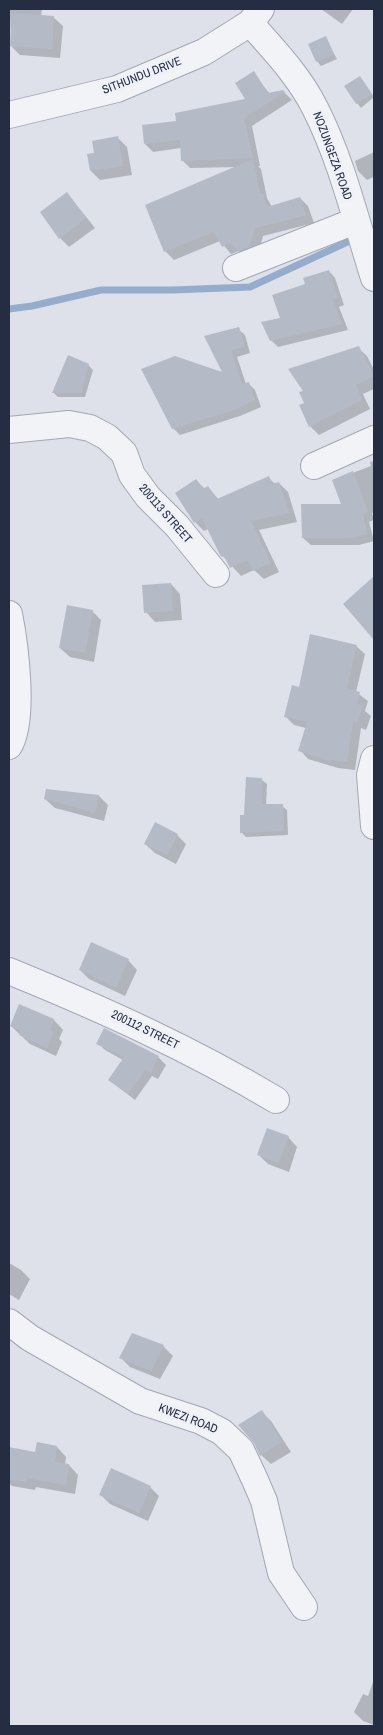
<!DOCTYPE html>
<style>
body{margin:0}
#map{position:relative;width:383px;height:1735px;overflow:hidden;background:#dee1e9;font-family:"Archivo Narrow",sans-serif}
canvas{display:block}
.frame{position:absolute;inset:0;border:10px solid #252d42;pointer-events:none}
</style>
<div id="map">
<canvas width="383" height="1735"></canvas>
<div class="frame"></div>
</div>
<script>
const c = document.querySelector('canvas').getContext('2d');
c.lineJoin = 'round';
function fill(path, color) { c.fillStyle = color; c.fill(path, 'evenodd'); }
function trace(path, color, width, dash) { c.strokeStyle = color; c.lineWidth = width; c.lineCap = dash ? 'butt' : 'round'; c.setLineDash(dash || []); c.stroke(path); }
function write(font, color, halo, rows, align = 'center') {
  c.font = font + ' "Archivo Narrow",sans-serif'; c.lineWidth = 4.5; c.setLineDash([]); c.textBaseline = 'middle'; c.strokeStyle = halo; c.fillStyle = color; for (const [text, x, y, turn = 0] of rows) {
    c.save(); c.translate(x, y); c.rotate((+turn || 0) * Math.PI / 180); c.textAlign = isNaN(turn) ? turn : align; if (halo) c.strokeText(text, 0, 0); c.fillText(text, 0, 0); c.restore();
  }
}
fill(new Path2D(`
 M10 9H42L41 16 53 17 63 26 60 58 20 55 11 46Z
 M321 9H353L342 24Z
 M325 38 337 59 321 66 317 61Z
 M253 73 270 94 283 91 292 100 252 126 260 166H258L261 169 267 198 272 207 300 198 308 206 314 223 263 236 258 255 247 259 239 251 231 254 220 241 174 260 166 252 146 206 239 167 190 168 182 160 181 148 153 152 145 144 177 122 247 100Z
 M360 77 374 97 361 108 357 103Z
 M118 138 127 147 132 175 100 180 91 171Z
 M374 152V177L367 180 358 171 355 161Z
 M67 193 95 228 69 247 60 238Z
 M329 271 335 278 344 305 339 307 348 330 278 347 271 340 282 318 307 285Z
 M238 329 245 335 250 353 237 357 246 384 248 383 255 390 261 407 240 416 180 435 173 428 225 374 206 336Z
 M358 348 367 356 374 370V389L363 394 370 409 319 435 310 426 306 404Z
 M88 365 93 370 85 397H58L54 393Z
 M374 461V513H372L374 520 369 522 374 541 359 545H311L303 538 343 505 334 480 371 466 370 462Z
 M269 478 275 484 279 483 288 492 297 522 259 530 279 572 264 579 254 570 241 576 221 554 208 529 204 531 195 522 196 480 205 489 208 487 219 500Z
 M370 582 374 586V638L345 604Z
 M171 584 180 594 182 620 155 622 146 612Z
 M92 611 101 620 94 662 70 657 60 648Z
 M356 646 365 654 356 692 368 701 365 711 371 716 366 730 361 728 355 770 338 768 308 759 300 750 306 728 294 725 285 716 300 688Z
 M262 780 267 784 266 806H282L287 810 288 835 246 837 242 833 245 816Z
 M99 796 108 805 104 821 55 808 45 799Z
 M177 835 186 844 176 864 155 853 145 844Z
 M128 960 137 970 125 996 89 979 80 970Z
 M20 1006 54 1020 63 1030 59 1039 62 1042 56 1056 30 1044 11 1026Z
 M105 1030 159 1058 166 1065 158 1079 152 1076 135 1100 109 1080 123 1060 105 1050 98 1043Z
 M288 1137 297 1147 289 1172 268 1164 259 1155Z
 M9 1263 21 1270 30 1279 19 1300 9 1294Z
 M132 1334 163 1346 173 1356 160 1379 130 1367 121 1358Z
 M261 1411 271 1421 291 1452 271 1464 261 1455 255 1443Z
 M57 1447 66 1457 65 1465H69L78 1475 75 1494 36 1487 35 1490 12 1486 9 1483V1448L36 1453Z
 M150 1487 159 1496 148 1521 110 1504 100 1494Z
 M373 1682 374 1683V1725L363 1721 354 1712 363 1694 368 1696Z`), '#0003');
trace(new Path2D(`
 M9 309 32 306 101 290H173L250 287 356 238`), '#95accd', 7);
fill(new Path2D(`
 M12 13 54 16 52 49 10 46Z
 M326 36 334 54 316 62 308 44Z
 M254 71 268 93 283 90 285 92 244 118 253 158 181 161 180 140 144 144 142 125 176 121 175 113 245 99 235 83Z
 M360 76 372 94 356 104 344 86Z
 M118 136 123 166 90 171 87 154 94 153 92 141Z
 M253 159 260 193H263L267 207 300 197 306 215 255 228 249 247 238 251 230 243 222 247 214 232 164 252 145 205Z
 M67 192 86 218 59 239 40 212Z
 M329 270 338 298 333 300 342 324 270 341 261 322 280 318 272 295 305 284 303 278Z
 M239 327 245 347 231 350 242 384 249 382 255 400 234 410 172 429 141 369 175 356 222 372 204 336Z
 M359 346 374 376 356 385 362 400 309 427 299 405 304 403 299 392 303 391 288 369Z
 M68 355 89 364 81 393H52Z
 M353 471 368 512 363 514 367 534 351 538H302L301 504H341L332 480Z
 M269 476 272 484 279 482 289 513 251 521 271 563 253 571 248 560 230 568 224 556 222 557 220 555 202 518 194 523 175 493 196 479 203 489 208 486 217 499Z
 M374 576V640L343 604Z
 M171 583 173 611 144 613 142 585Z
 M67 605 93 610 85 653 59 648Z
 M310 634 357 645 347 688 360 692 357 704 363 706 357 723 353 721 347 762 328 760 298 751 307 722 284 717 292 685 299 687Z
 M246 777 262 778V804H283L284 831 240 833V815H244Z
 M46 789 99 795 95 813 44 799Z
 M155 822 178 834 167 855 144 844Z
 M91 942 129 959 116 988 79 970Z
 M19 1004 54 1019 50 1030 54 1032 47 1048 19 1035 21 1031 10 1026Z
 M104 1028 159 1056 151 1073 145 1070 128 1094 108 1080 124 1057 96 1044Z
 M267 1128 289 1136 279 1163 257 1155Z
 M132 1333 164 1345 151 1371 119 1358Z
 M262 1410 282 1442 260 1456 254 1443 238 1425Z
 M37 1442 57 1446 55 1462 69 1464 66 1485 27 1478 26 1482 9 1479V1447L35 1452Z
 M111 1468 151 1486 139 1513 99 1495Z`), '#b5bac7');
const minor = new Path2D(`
 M250 23C274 50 299 76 315 108 342 161 356 222 374 278
 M9 115 117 89 204 52 250 23 261 9
 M236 268 355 221
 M9 430 69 424 90 428 107 437 124 453 132 475 148 497 177 526 216 574
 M314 466 374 439
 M9 614C15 644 25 720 9 746
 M374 759 370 775 374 826
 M9 971C102 1009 189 1048 276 1100
 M9 1322 30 1338 140 1401 201 1421 222 1432 241 1450 255 1480 264 1501 281 1573 304 1607`);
trace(minor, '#a3a7b4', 28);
trace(minor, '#f1f3f7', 26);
write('12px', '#252d42', '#eef1f7', [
 ["SITHUNDU DRIVE",142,76,-21],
 ["NOZUNGEZA ROAD",332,156,70],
 ["200113 STREET",165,514,49],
 ["200112 STREET",145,1030,26],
 ["KWEZI ROAD",188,1419,21]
]);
</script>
